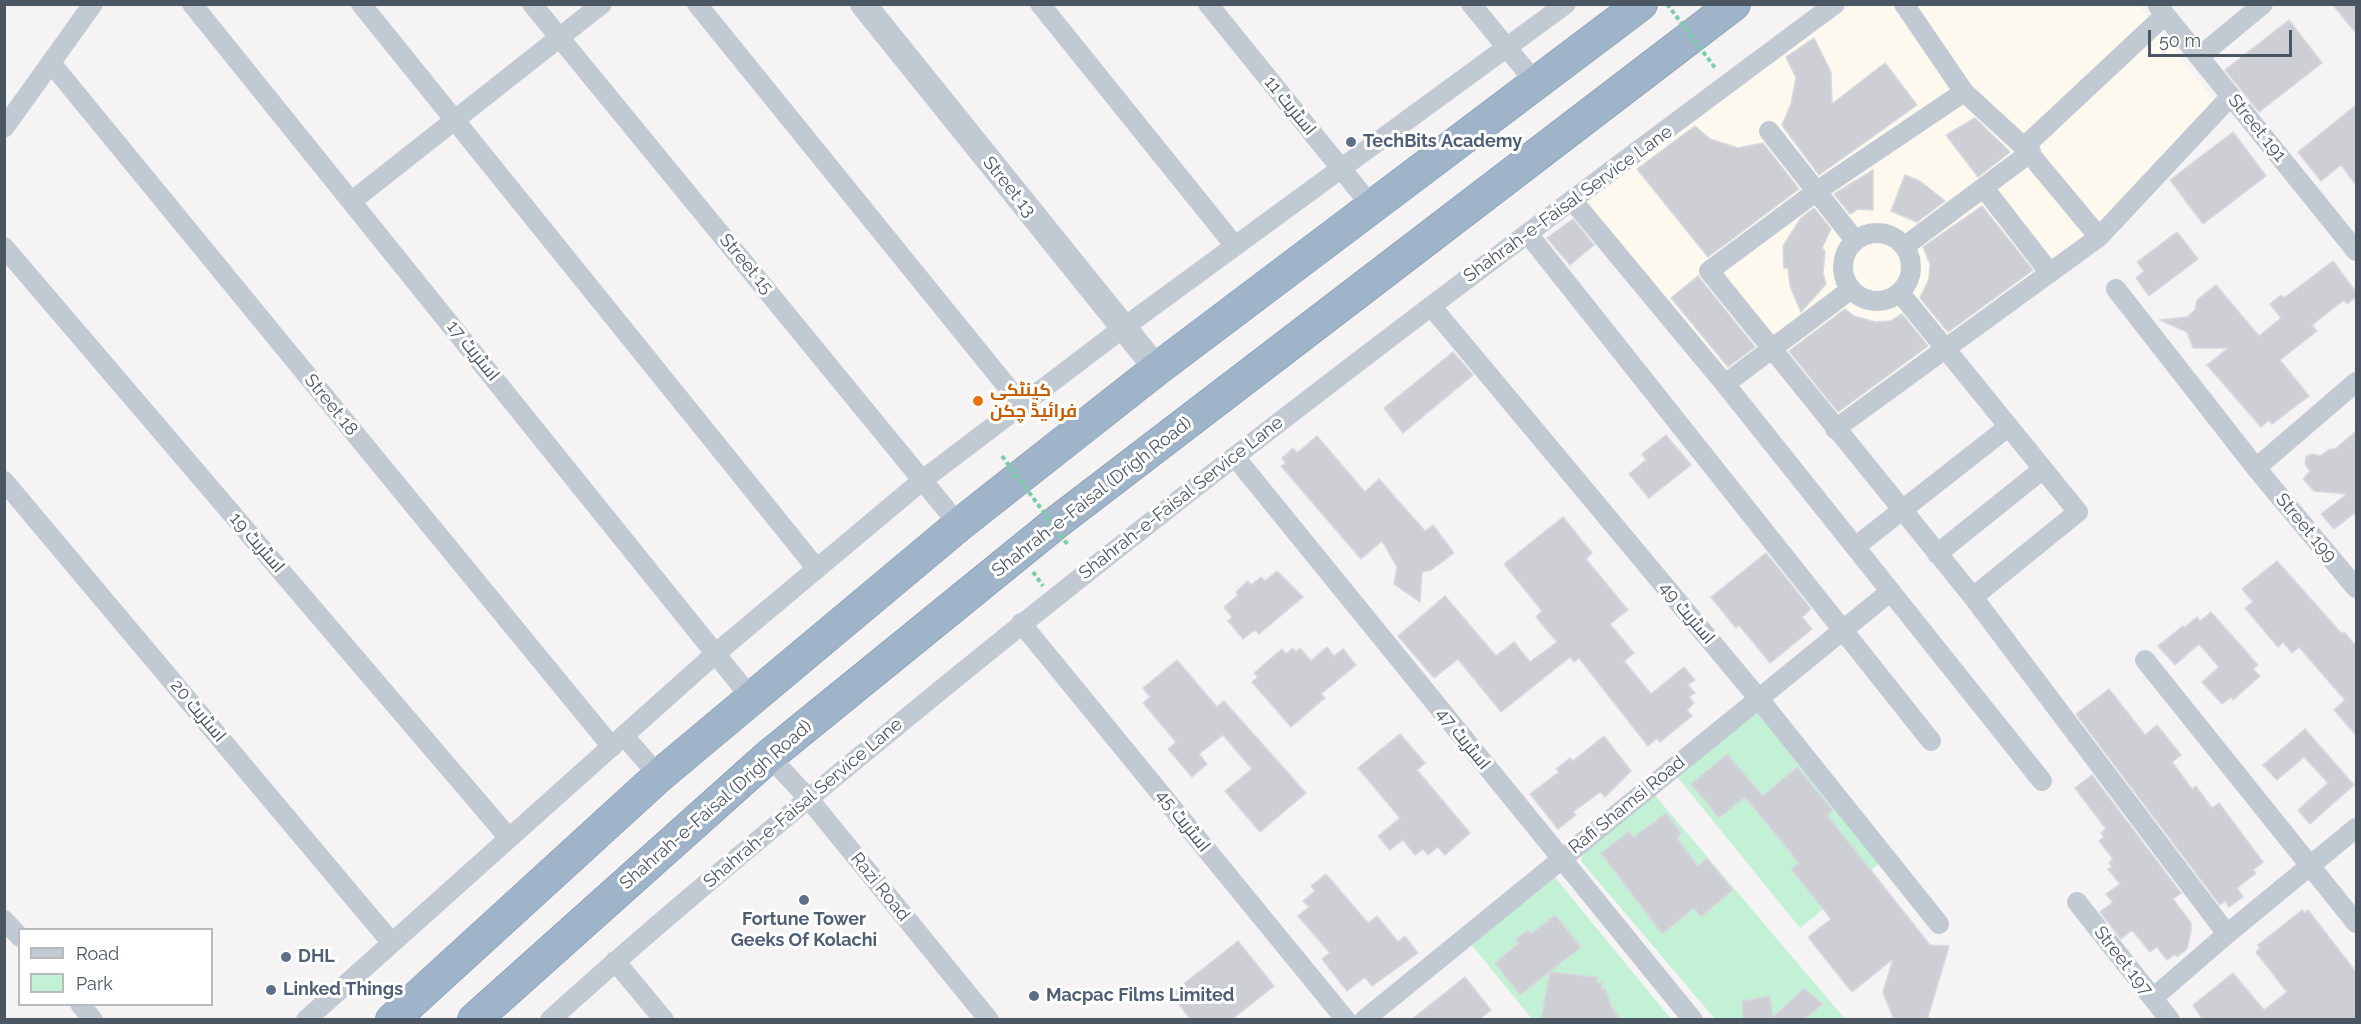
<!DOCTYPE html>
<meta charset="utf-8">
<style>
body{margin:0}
#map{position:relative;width:2361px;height:1024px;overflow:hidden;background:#f5f3f3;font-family:Raleway,sans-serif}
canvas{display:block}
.frame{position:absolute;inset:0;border:6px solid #4a5661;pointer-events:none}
.legend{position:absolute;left:18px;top:928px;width:195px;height:78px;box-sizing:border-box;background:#fff;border:2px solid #b7bbc0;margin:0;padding:8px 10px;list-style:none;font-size:18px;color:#4a5661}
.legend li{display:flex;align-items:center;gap:12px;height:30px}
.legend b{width:30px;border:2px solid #b7bbc0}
.scale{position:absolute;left:2148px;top:30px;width:144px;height:27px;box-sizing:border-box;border:3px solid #4a5661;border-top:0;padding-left:8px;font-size:18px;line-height:21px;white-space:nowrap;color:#4a5661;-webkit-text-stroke:4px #fff;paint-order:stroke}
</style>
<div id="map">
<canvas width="2361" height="1024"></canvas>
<div class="frame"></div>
<ul class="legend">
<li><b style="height:8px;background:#c1cad2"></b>Road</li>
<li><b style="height:16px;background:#c3f1d5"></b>Park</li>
</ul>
<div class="scale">50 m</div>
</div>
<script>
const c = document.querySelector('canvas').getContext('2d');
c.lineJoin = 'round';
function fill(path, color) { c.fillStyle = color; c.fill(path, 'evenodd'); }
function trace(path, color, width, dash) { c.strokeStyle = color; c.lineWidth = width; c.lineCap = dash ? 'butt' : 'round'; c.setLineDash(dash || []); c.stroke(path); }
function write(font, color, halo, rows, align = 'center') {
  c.font = font + ' Raleway,Cairo,sans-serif'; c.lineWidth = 6; c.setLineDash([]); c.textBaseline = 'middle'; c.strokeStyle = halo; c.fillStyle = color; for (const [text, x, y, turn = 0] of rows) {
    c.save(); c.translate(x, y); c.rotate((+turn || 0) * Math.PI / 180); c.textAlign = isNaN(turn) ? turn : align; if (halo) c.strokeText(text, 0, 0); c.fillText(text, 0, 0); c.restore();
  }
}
fill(new Path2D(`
 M1853 5H2138L2217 104 2132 188 2090 241 1827 433 1763 355 1716 388 1564 205Z`), '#fdf9ef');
fill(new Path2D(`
 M1756 709 1881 862 1800 928 1675 774Z
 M1653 793 1845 1019H1715L1581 861 1583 850Z
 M1553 875 1671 1019H1532L1470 943Z`), '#c3f1d5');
const building = new Path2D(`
 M2332 4H2356V33Z
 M2289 20 2322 63 2259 112 2225 70Z
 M1814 38 1831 72 1832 104 1885 63 1917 105 1819 175 1782 125 1791 104 1796 78 1786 57Z
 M2356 105V185L2341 165 2321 181 2298 152Z
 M1975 118 2010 152 1978 177 1946 135Z
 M1695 126 1710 139 1738 148 1763 143 1799 189 1708 257 1637 169Z
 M2233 132 2266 176 2203 224 2170 180Z
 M1873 170V210L1858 209 1850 214 1834 194Z
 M1905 175 1920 181 1945 201 1917 222 1891 211Z
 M1982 206 2033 270 1948 332 1920 298 1929 279 1930 264 1923 247Z
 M1814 208 1831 229 1822 248 1825 251 1823 273 1826 284 1801 312 1790 286 1788 268H1784L1783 246 1801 218Z
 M1573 219 1594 245 1570 265 1547 238Z
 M2177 232 2198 259 2149 296 2136 278 2144 271 2137 262Z
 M2333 261 2356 292V297L2347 304 2344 300 2312 325 2317 331 2280 360 2309 396 2272 424 2269 420 2261 427 2207 365 2228 348H2193L2187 332 2160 320 2187 317 2195 310 2197 300 2216 285 2259 336 2281 318 2270 304 2281 295 2284 298Z
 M1698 276 1755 347 1728 367 1671 298Z
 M1845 309 1854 316 1875 322 1891 321 1902 314 1928 346 1838 412 1789 351Z
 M1453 352 1473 375 1403 433 1384 408Z
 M2356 431V512L2334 529 2321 514 2347 494 2314 491 2303 479 2310 471 2305 464 2306 457 2312 454 2320 456 2330 449H2335Z
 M1666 435 1691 465 1649 498 1629 474 1646 460 1642 454Z
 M1317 436 1365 492 1379 479 1425 531 1433 525 1454 553 1431 570 1422 572 1420 602 1394 584 1397 567 1382 541 1361 559 1281 466 1286 463 1282 458 1293 448 1297 453Z
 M1563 517 1592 553 1586 559 1628 610 1610 624 1634 653 1624 661 1651 694 1684 667 1695 680 1688 685 1695 693 1689 697 1694 703 1687 710 1692 716 1660 742 1657 738 1648 746 1579 658 1574 662 1570 657 1501 712 1458 659 1434 678 1398 636 1445 596 1496 656 1514 642 1530 662 1557 642 1536 617 1542 611 1504 564Z
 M1766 553 1811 609 1802 617 1812 629 1770 663 1739 625 1736 628 1711 597Z
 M2277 561 2342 634 2344 632 2356 646V735L2334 710 2345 700 2299 647 2292 653 2283 642 2278 647 2245 608 2253 602 2242 589Z
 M1277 571 1303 597 1259 634 1255 630 1243 639 1228 621 1232 617 1224 607 1238 595 1236 592 1248 581 1251 585 1261 577 1265 581Z
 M2211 612 2258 665 2253 669 2260 676 2233 700 2231 697 2222 704 2202 682 2219 667 2199 644 2175 665 2158 646 2183 626 2184 628 2197 617 2200 621Z
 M1327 647 1334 656 1343 649 1356 665 1321 694 1325 698 1291 727 1252 682 1258 677 1254 673 1282 649 1286 654 1293 648 1296 652 1300 648 1311 661Z
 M1177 660 1217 707 1224 701 1306 793 1260 832 1225 791 1252 769 1223 735 1199 754 1207 764 1192 777 1168 749 1176 742 1143 703 1150 697 1143 688Z
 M2109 689 2145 735 2157 725 2181 755 2172 762 2192 789 2196 786 2212 808 2219 803 2263 862 2253 870 2256 873 2237 888 2243 897 2229 907 2225 901 2220 905 2076 714Z
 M2305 729 2354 785 2310 824 2298 810 2328 783 2304 757 2277 780 2263 765Z
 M1400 734 1425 763 1417 770 1470 833 1445 855 1438 847 1428 855 1423 849 1415 855 1403 840 1390 850 1378 836 1400 818 1358 768Z
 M1604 736 1631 771 1605 797 1600 792 1573 812 1576 815 1558 829 1530 794 1559 772 1556 769 1570 758 1573 761Z
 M1727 754 1763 796 1797 767 1833 810 1827 815 1930 945 1949 946 1927 1020H1894L1883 992 1893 959 1852 992 1808 937 1831 919 1791 869 1799 863 1745 797 1719 818 1691 784Z
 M2092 775 2181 893 2173 899 2191 923V930L2187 949 2177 957 2175 954 2167 960 2157 947 2150 952 2132 930 2121 939 2100 912 2113 902 2106 894 2120 884 2108 869 2112 867 2109 863 2113 859 2099 841 2104 837 2101 833 2106 829 2075 788Z
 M1666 813 1682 834 1677 838 1698 866 1707 858 1733 890 1701 917 1694 908 1662 934 1601 853 1629 831 1634 837Z
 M1326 874 1368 923 1377 916 1398 942 1405 936 1418 953 1372 986 1365 977 1347 991 1322 959 1330 953 1298 916 1309 907 1303 901 1315 891 1311 886Z
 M2302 910 2305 913 2308 910 2356 972V1020H2203L2193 1005 2233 973 2264 1010 2287 992 2256 952 2260 948 2258 945Z
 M1555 915 1581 947 1520 995 1495 963 1519 943 1516 939 1528 930 1531 934Z
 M1238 941 1274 986 1231 1020H1191L1171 994Z
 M1550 972 1597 977V983H1603L1601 989H1606L1611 1006 1621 1020H1541Z
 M1465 977 1491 1010 1479 1020H1411Z
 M1804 988 1823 1004 1803 1020H1743L1742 1001 1770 996 1773 1017Z`);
fill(building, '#cdcfd5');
trace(building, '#d7d9de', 1.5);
const trunk = new Path2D(`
 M392 1020 659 776 959 525 1157 369 1641 4
 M474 1020 769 756 1057 522 1734 4`);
trace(trunk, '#7690ad', 34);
trace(new Path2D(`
 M1033 572 1043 586`), '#7ad0a6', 4, [4.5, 3]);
trace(new Path2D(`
 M192 4 752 699
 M361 4 817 569
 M532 4 959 525
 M697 4 1022 405
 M1040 4 1235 246
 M1208 4 1373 208
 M1471 4 1536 83
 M1904 4 1964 92 2024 147 2165 15
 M2158 6 2356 251
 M2199 57 2263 4
 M51 63 612 747
 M1964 92 1817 191 1709 271 1973 597 2227 934
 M4 128 93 4
 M1769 131 1854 239
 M2024 147 2099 237
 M1984 188 2050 273
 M352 201 602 4
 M1573 201 1725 384 2042 781
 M1843 267a34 34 0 1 1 68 0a34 34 0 1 1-68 0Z
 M1528 234 1931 741
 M1905 246 2031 152
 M4 247 509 838
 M2116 289 2256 468 2356 588
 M1901 294 2078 512 1973 597
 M1431 306 1759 699 1939 924
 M1725 384 1850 290
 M1835 429 2099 237 2231 96
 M1235 457 1693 1020
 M2256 468 2356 382
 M4 481 391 942
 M1855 547 2008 427
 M1937 554 2043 469
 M1021 623 1346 1020
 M2145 660 2356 923
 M624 736 659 776
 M769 756 808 798 989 1020
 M2077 902 2170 1020
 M4 920 20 937
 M615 961 664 1020
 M2153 998 2227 934 2356 828
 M80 1004 93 1020
 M306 1020 715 654 924 479 1123 328 1566 4
 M550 1020C668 913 792 812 915 711 1214 466 1524 235 1835 4
 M1364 1020 1891 591`), '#c1cad2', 20);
trace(new Path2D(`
 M863 4 1157 369`), '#c1cad2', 26);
trace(trunk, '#9fb4c9', 33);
trace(new Path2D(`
 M1667 4 1716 69
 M1002 456 1068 545`), '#7ad0a6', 4, [4.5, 3]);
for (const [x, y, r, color] of [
 [1351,142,6,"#5c6f8a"],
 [978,401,6,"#e8710a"],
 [804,900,6,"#5c6f8a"],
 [286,957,6,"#5c6f8a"],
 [271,990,6,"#5c6f8a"],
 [1034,996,6,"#5c6f8a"]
]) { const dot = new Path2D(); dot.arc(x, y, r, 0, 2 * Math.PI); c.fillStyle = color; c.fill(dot); trace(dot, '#fff', 2); }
write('18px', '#4a5661', '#fff', [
 ["اسٹریٹ 11",1290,106,51],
 ["Street 191",2257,128,51],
 ["Street 13",1009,187,51],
 ["Shahrah-e-Faisal Service Lane",1568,204,-36],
 ["Street 15",746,264,50],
 ["اسٹریٹ 17",473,351,51],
 ["Street 18",331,405,51],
 ["Shahrah-e-Faisal (Drigh Road)",1092,497,-38],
 ["Shahrah-e-Faisal Service Lane",1181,498,-38],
 ["Street 199",2306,528,50],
 ["اسٹریٹ 19",257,543,49],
 ["اسٹریٹ 49",1687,613,50],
 ["اسٹریٹ 20",198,711,50],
 ["اسٹریٹ 47",1463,739,51],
 ["Shahrah-e-Faisal Service Lane",803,803,-40],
 ["Shahrah-e-Faisal (Drigh Road)",716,805,-41],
 ["Rafi Shamsi Road",1627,805,-39],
 ["اسٹریٹ 45",1183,821,51],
 ["Razi Road",880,887,51],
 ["Street 197",2123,961,52]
]);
write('bold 18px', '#4e5e75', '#fff', [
 ["TechBits Academy",1363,142],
 ["Fortune Tower",804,920,"center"],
 ["Geeks Of Kolachi",804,941,"center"],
 ["DHL",298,957],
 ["Linked Things",283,990],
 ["Macpac Films Limited",1046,996]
], 'left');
write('bold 18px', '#c56008', '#fff', [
 ["کینٹکی",990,391],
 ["فرائیڈ چکن",990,412]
], 'left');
</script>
